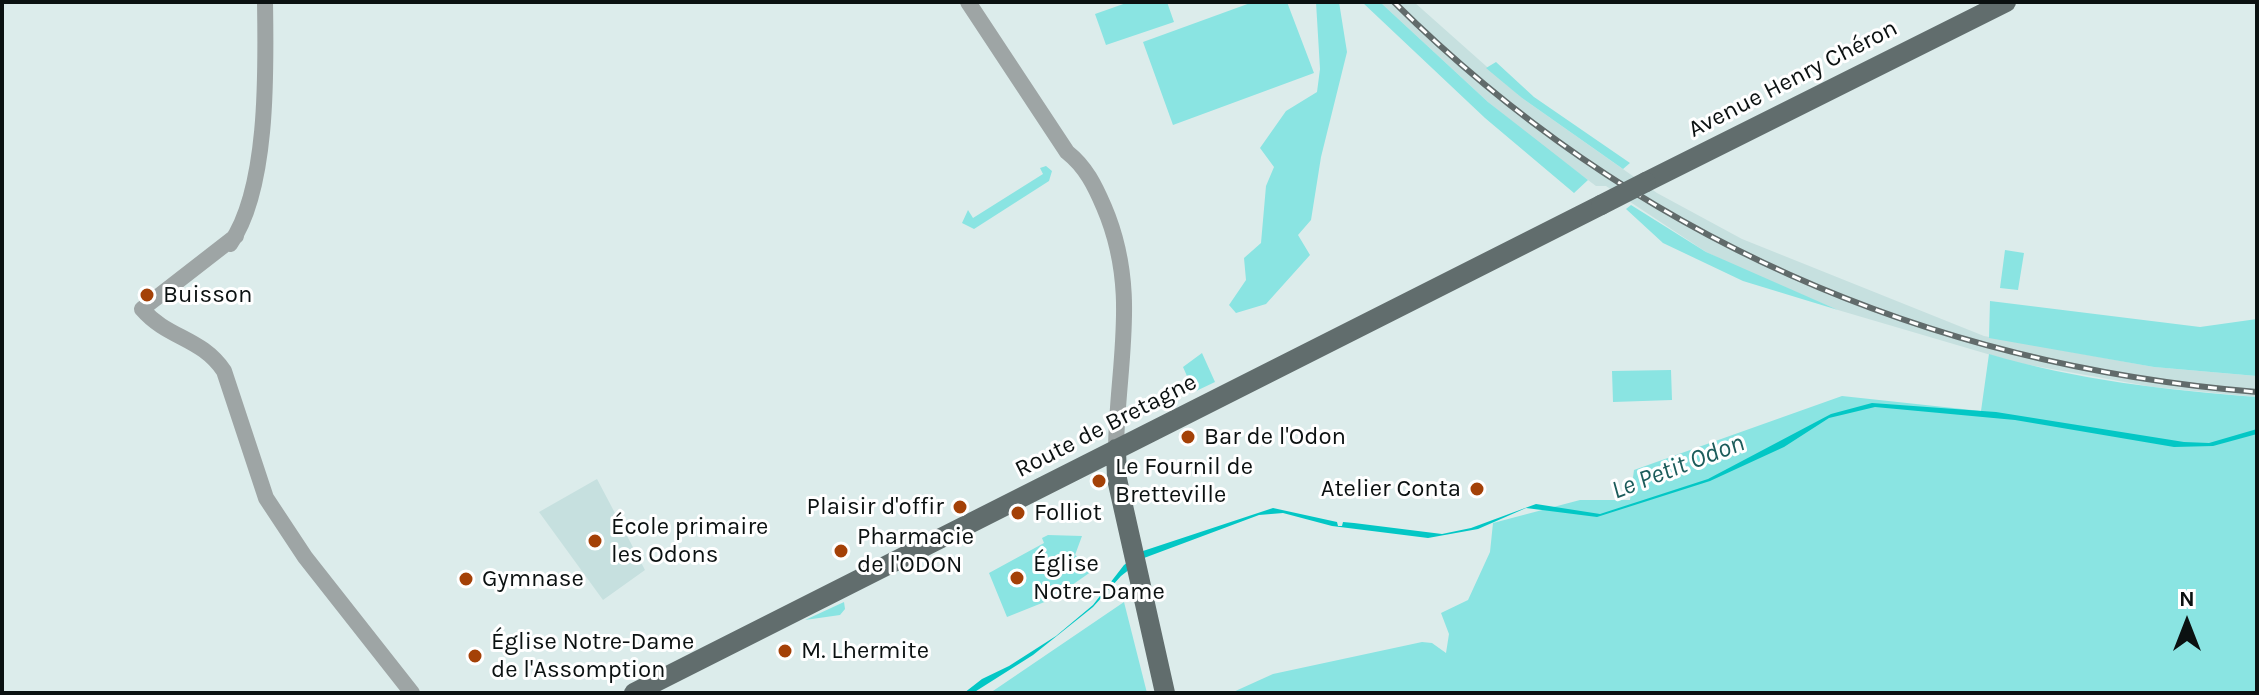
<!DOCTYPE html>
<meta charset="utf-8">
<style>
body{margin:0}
#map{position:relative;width:2259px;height:695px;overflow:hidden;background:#dceceb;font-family:Karla,sans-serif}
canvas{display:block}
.frame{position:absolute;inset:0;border:4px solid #0b1111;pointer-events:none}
.north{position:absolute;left:2147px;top:583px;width:80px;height:80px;-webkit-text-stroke:6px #fff;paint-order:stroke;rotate:0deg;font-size:22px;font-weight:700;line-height:32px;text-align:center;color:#0b1111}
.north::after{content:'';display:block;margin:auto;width:28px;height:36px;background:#0b1111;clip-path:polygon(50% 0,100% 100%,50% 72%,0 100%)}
</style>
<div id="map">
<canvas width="2259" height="695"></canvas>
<div class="frame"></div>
<div class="north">N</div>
</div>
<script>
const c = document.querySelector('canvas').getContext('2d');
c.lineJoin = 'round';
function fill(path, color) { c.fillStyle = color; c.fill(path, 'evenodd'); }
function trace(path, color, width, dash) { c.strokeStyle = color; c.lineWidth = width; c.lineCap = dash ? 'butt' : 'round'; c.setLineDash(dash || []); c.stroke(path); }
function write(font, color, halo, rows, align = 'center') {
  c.font = font + ' Karla,sans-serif'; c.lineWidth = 6; c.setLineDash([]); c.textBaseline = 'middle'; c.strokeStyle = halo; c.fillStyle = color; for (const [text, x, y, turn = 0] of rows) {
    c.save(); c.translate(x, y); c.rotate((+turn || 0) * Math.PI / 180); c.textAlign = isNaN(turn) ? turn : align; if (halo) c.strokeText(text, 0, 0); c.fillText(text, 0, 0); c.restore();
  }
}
fill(new Path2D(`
 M1380 2H1414L1522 98 1657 193 1742 239 1984 336 2154 367 2257 376V397L2153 387 2018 363 1838 310 1745 271 1706 252 1606 186H1596L1541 145 1488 102Z
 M597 479 645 570 603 600 539 512Z`), '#c6e0df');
fill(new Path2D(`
 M1129 2H1167L1174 22 1106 45 1095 14Z
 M1253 2H1287L1314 73 1173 125 1143 42Z
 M1316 2H1339L1347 52 1321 157 1311 220 1298 235 1310 255 1266 304 1236 313 1229 305 1246 280 1244 258 1261 243 1266 186 1274 167 1260 148 1286 111 1317 92 1320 69Z
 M1362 2H1380L1488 102 1588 180 1574 193 1485 118Z
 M1496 62 1534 97 1630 163 1623 169 1522 98 1486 68Z
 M1046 166 1052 171 1049 181 974 229 962 223 968 210 973 218 1043 174 1040 168Z
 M1631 205 1706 252 1838 310 1743 281 1663 243 1626 209Z
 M2005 250 2024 253 2018 290 2000 288Z
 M1990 301 2200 327 2257 319V376L2154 367 1989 338Z
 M1202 353 1215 382 1194 392 1183 367Z
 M1989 354C2076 380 2167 390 2257 397V693H1231L1273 674 1422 642 1432 643 1446 653 1449 634 1441 613 1468 600 1490 552 1493 523 1580 500H1630L1634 470 1842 396 1981 411Z
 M1671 370 1672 400 1613 402 1612 371Z
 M1048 535 1082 536 1075 555 1095 569 1052 599 1007 617 989 573 1044 543 1042 538Z
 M844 602 845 609 840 615 805 620Z
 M1124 602 1147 693H990Z`), '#8ae4e2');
fill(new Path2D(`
 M1872 403 1996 412 2184 442 2209 443 2257 429V434L2213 446 2174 447 2015 420 1875 407 1829 418 1784 447 1710 481 1597 517 1526 508 1478 529 1428 538 1332 526 1283 513 1259 515 1144 558 1121 576 1093 607 1033 655 973 693H964L982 679 1009 666 1056 636 1093 605 1124 565 1143 551 1273 508 1337 522 1338 526H1342L1343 522 1354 523 1442 534 1471 528 1536 504 1600 514 1708 479 1831 414Z`), '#03c7c5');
trace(new Path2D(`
 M968 2 1067 152C1086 167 1095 186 1104 207 1140 291 1117 363 1116 449
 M236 236 142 309C168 339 201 337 224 371L266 498 305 557 412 693
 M230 244C269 189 266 68 265 2`), '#9ea5a5', 16);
trace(new Path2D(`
 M1646 182 2006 2
 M1116 449 1117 479 1165 693
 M634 693 1601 205`), '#616d6d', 20);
const rail = new Path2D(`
 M1394 2C1631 237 1926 365 2257 392`);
trace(rail, '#616b6b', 6);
trace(rail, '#fff', 3, [9]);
trace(new Path2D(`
 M1601 205 1646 182`), '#616d6d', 20);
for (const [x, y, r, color] of [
 [147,295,8,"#a44107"],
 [1188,437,8,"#a44107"],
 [1099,481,8,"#a44107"],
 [1477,489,8,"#a44107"],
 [960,507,8,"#a44107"],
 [1018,513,8,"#a44107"],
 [595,541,8,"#a44107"],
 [841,551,8,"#a44107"],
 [1017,578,8,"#a44107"],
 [466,579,8,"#a44107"],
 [785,651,8,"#a44107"],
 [475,656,8,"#a44107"]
]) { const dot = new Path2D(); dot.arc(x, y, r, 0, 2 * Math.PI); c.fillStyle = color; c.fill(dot); trace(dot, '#fff', 3); }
write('24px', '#0b1111', '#fff', [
 ["Avenue Henry Chéron",1793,79,-27],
 ["Route de Bretagne",1106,426,-27]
]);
write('24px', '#0b1111', '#fff', [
 ["Buisson",163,295],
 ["Bar de l'Odon",1204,437],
 ["Le Fournil de",1115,467],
 ["Bretteville",1115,495],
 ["Atelier Conta",1461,489,"right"],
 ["Plaisir d'offir",944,507,"right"],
 ["Folliot",1034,513],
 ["École primaire",611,527],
 ["les Odons",611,555],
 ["Pharmacie",857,537],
 ["de l'ODON",857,565],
 ["Église",1033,564],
 ["Notre-Dame",1033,592],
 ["Gymnase",482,579],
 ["Église Notre-Dame",491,642],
 ["de l'Assomption",491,670],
 ["M. Lhermite",801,651]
], 'left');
write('italic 26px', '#1c5c5b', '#fff', [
 ["Le Petit Odon",1678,467,-21]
]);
</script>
